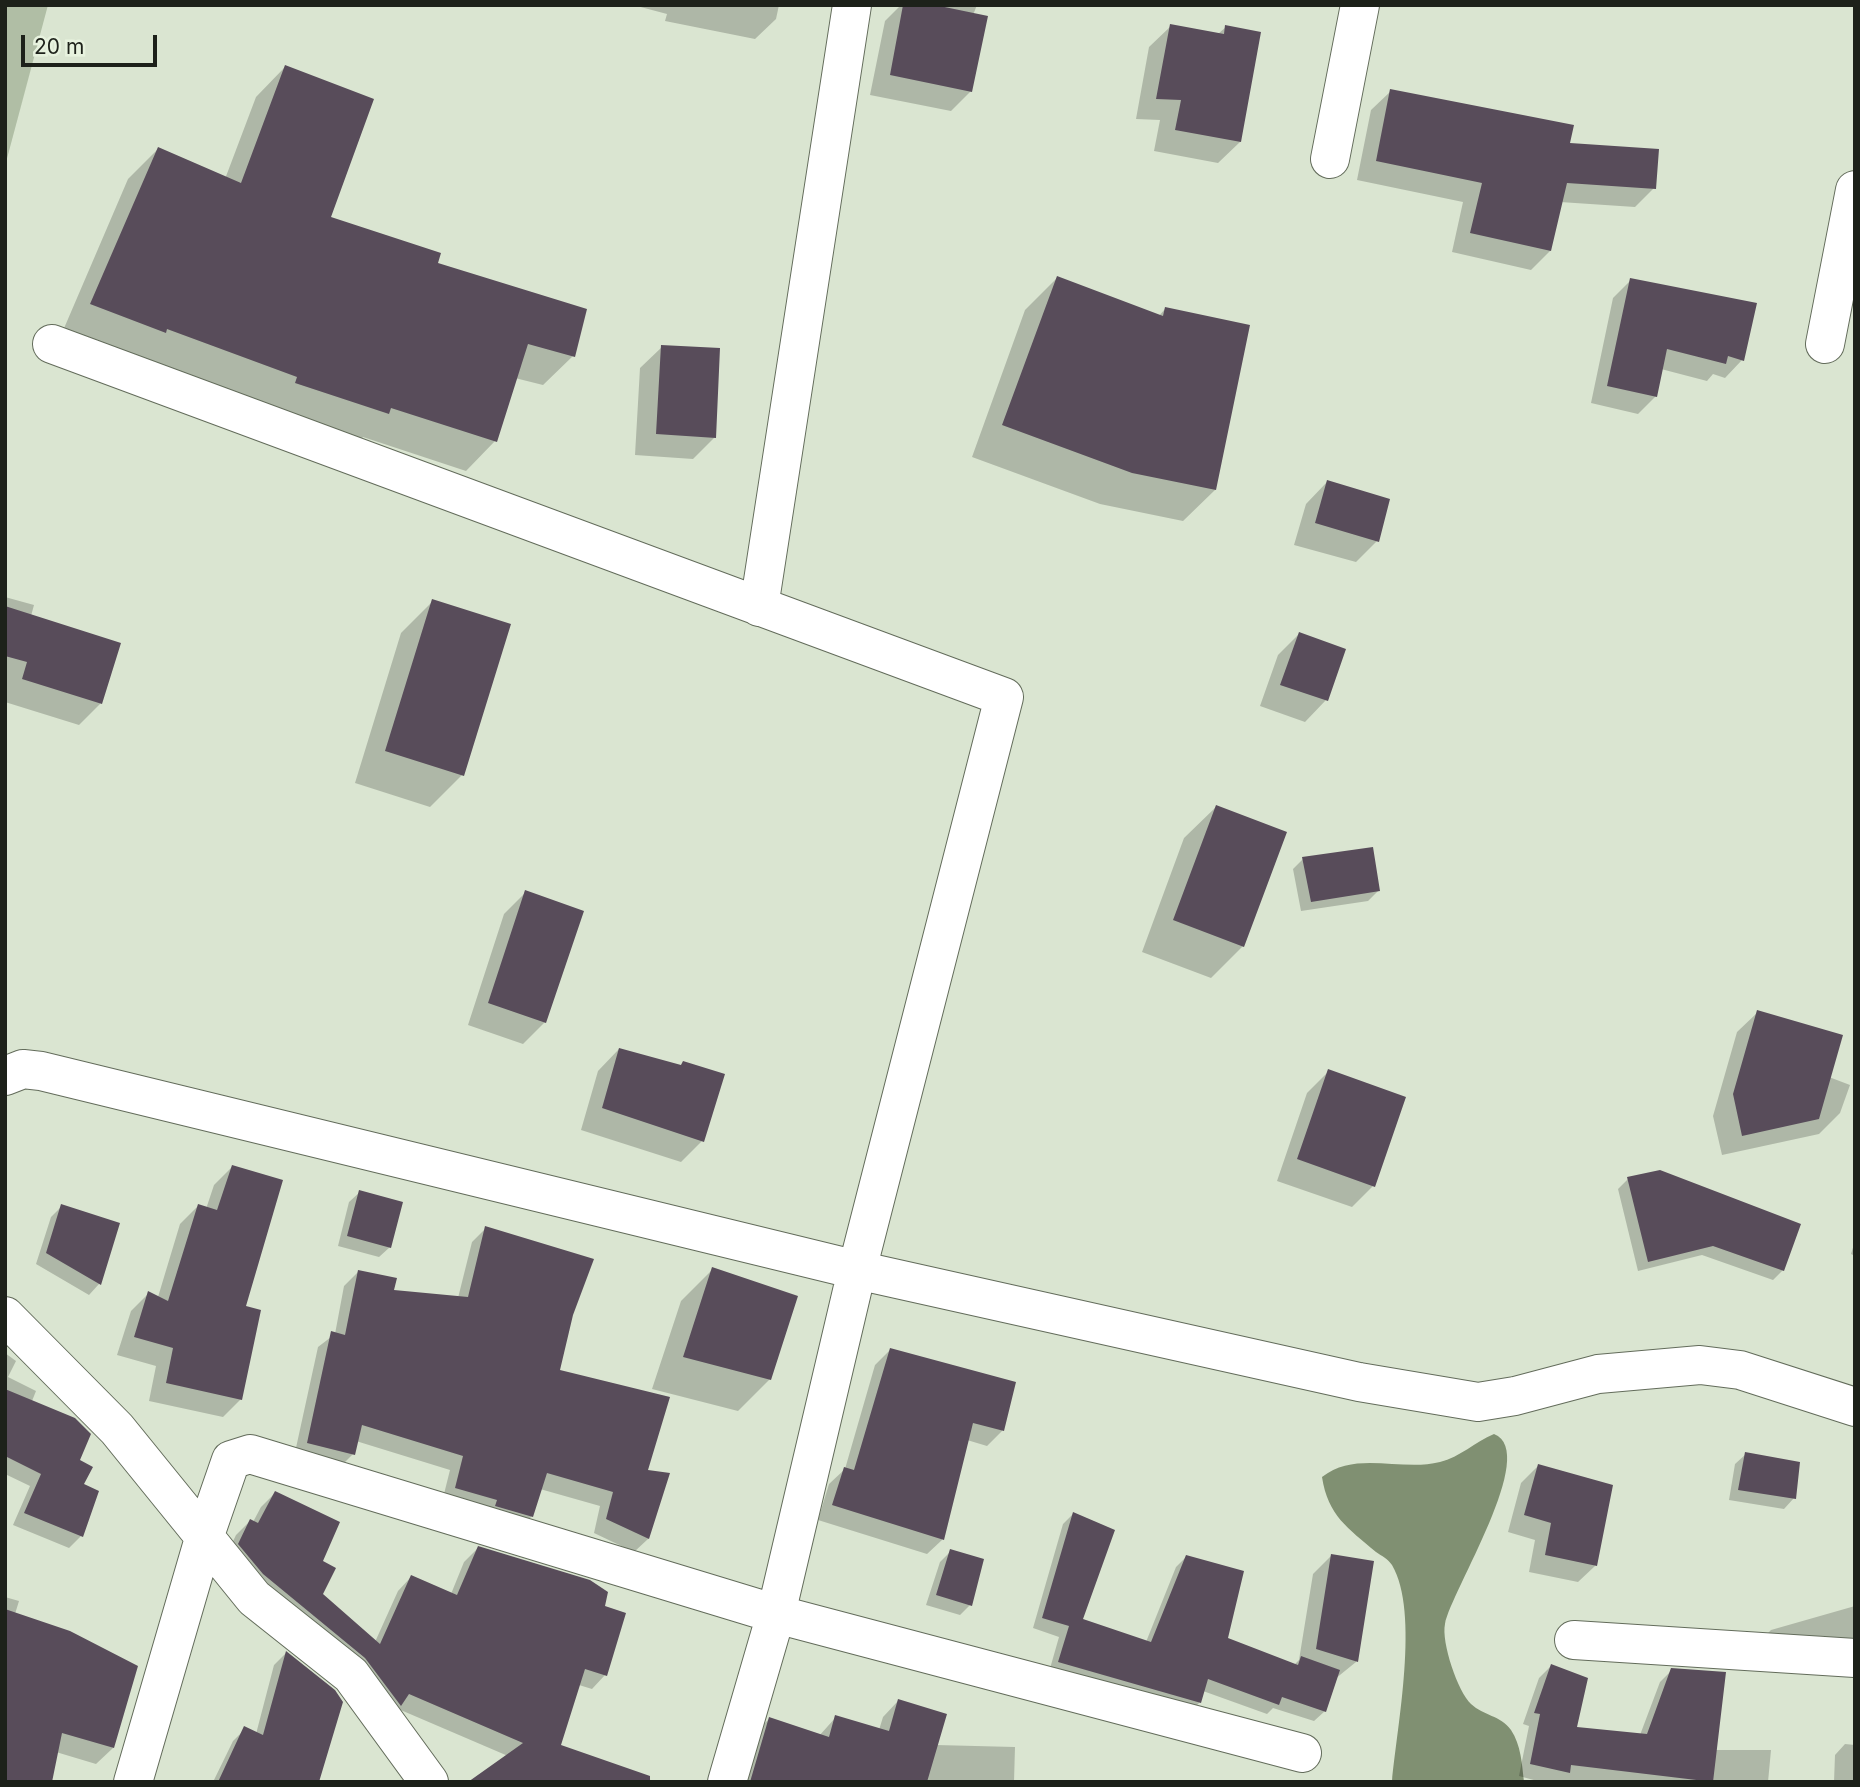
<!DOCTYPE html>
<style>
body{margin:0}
#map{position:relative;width:1860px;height:1787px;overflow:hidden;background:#dae5d1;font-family:Inter,sans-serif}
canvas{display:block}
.frame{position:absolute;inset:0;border:7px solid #1d211a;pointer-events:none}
.scale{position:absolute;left:21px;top:35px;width:136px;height:32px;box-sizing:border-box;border:4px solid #1d211a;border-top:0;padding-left:9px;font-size:21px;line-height:24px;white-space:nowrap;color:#1d211a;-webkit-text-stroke:5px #e7f2de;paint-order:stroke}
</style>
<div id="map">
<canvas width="1860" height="1787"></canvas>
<div class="frame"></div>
<div class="scale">20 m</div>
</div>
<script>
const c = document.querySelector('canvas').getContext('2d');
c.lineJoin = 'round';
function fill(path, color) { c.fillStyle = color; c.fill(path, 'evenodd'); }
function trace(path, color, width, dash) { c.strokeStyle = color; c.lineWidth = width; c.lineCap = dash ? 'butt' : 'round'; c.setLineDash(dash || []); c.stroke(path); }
fill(new Path2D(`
 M5 5H48L5 166Z`), '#b0bea5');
fill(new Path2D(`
 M1494 1434C1540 1452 1451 1591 1445 1624 1441 1642 1458 1692 1471 1704 1484 1716 1500 1715 1511 1730 1521 1745 1522 1764 1524 1782H1392C1397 1726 1420 1613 1392 1565 1388 1559 1382 1556 1376 1552 1348 1528 1328 1516 1322 1477 1356 1450 1401 1472 1440 1462 1460 1457 1475 1442 1494 1434Z`), '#809072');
fill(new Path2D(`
 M633 5H779L776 19 755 39 665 21 667 14Z
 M901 5H977L973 15 971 91 951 111 870 95 885 21Z
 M1171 26 1218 34 1226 27 1240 142 1218 163 1154 151 1160 120 1136 119 1149 47Z
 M285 67 328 218 435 264 573 356 543 385 515 378 495 441 466 471 363 437 358 442 62 333 128 179 158 149 225 179 256 97Z
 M1391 91 1568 145 1654 188 1635 207 1560 202 1550 251 1531 270 1452 252 1463 202 1357 180 1371 110Z
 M1057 278 1158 317 1165 309 1215 490 1183 521 1100 504 972 457 1025 310Z
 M1631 280 1755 305 1742 360 1725 378 1713 374 1707 381 1661 369 1656 396 1638 414 1591 403 1613 298Z
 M662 347 714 438 693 459 635 455 640 368Z
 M1327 482 1377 541 1356 562 1294 545 1306 504Z
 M5 597 34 605 31 616 119 644 100 704 79 725 5 702Z
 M433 601 462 775 430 807 355 783 401 633Z
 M1299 634 1344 650 1326 700 1305 722 1260 706 1278 655Z
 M1216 807 1243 946 1211 978 1142 952 1184 838Z
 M1303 859 1378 891 1368 901 1301 911 1293 869Z
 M526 892 545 1022 523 1044 468 1025 504 914Z
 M1758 1012 1829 1077 1850 1085 1840 1113 1819 1134 1722 1155 1713 1116 1737 1032Z
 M619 1049 679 1067 683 1063 702 1141 681 1162 581 1130 598 1071Z
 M1329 1071 1373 1186 1352 1207 1277 1181 1307 1093Z
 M232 1167 243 1307 241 1399 223 1417 149 1401 156 1366 117 1355 131 1311 149 1293 158 1297 180 1224 198 1206 206 1209 214 1185Z
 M1628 1179 1783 1270 1773 1280 1702 1255 1638 1271 1618 1189Z
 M360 1192 390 1247 379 1257 338 1246 349 1202Z
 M62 1206 118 1225 99 1284 89 1295 36 1264 51 1217Z
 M486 1228 571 1314 558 1371 646 1471 667 1475 648 1539 634 1552 594 1533 600 1506 540 1489 532 1516 518 1530 442 1502 450 1470 356 1441 353 1454 339 1468 294 1457 318 1347 335 1334 344 1286 358 1272 392 1291 458 1298 472 1242Z
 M1855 1241V1256L1851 1254Z
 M713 1269 770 1379 738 1411 652 1389 681 1301Z
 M890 1350 1014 1383 1002 1431 987 1446 967 1440 942 1540 927 1554 818 1520 829 1484 845 1469 875 1365Z
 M5 1353 16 1361 8 1377 36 1391 32 1401 77 1461 82 1484 81 1536 69 1548 13 1525 30 1486 5 1474Z
 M1746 1454 1794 1498 1784 1509 1729 1500 1735 1464Z
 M1538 1466 1595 1566 1578 1582 1529 1572 1535 1540 1508 1532 1521 1483Z
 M275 1493 320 1562 321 1594 375 1642 398 1591 411 1577 451 1594 464 1562 478 1548 603 1608 605 1675 592 1689 579 1685 559 1746 656 1782H483L508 1756 396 1708 225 1558 236 1535 250 1521 253 1522 261 1507Z
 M1073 1514 1080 1620 1146 1642 1176 1567 1186 1557 1226 1640 1294 1665 1299 1660 1313 1574 1331 1556 1372 1563 1356 1662 1335 1679 1325 1711 1314 1721 1273 1708 1267 1714 1203 1691 1200 1702 1189 1713 1049 1672 1059 1637 1033 1628 1063 1524Z
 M951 1551 970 1605 960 1615 926 1605 940 1562Z
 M5 1597 19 1601 15 1614 113 1748 96 1764 56 1752 5 1782Z
 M1855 1606V1648L1761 1640 1771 1630Z
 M286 1653 303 1782H213L233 1741 245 1729 256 1734 274 1665Z
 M1551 1666 1575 1729 1640 1735 1660 1682 1672 1670 1715 1750H1771L1768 1782H1541L1519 1776 1529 1726 1523 1724 1539 1678Z
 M898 1701 936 1745 1015 1747 1014 1782H740L754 1734 769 1719 819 1736 836 1717 879 1730 883 1717Z
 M1845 1744 1855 1745V1782H1834L1835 1755Z`), '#0003');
fill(new Path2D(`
 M903 5H935L988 16 972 92 890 75Z
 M1170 24 1224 34 1225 25 1261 32 1241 142 1175 130 1181 100 1156 99Z
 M285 65 374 99 331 217 441 253 438 263 587 309 575 357 528 344 497 442 391 408 389 414 295 383 297 377 167 329 166 333 90 304 158 147 241 183Z
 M1390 89 1574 125 1570 143 1659 149 1656 189 1567 183 1551 251 1470 233 1482 183 1376 161Z
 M1057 276 1163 316 1165 307 1250 325 1216 490 1132 473 1002 425Z
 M1630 278 1757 303 1744 361 1728 356 1726 364 1667 349 1657 397 1607 386Z
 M661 345 720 348 716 438 656 434Z
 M1327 480 1390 499 1379 542 1315 523Z
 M432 599 511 624 464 776 385 751Z
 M5 606 121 643 102 704 22 679 27 662 5 656Z
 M1299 632 1346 649 1328 701 1280 685Z
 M1216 805 1287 832 1244 947 1173 920Z
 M1373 847 1380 891 1311 902 1302 857Z
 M525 890 584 911 546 1023 488 1003Z
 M1757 1010 1843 1035 1819 1119 1742 1136 1733 1094Z
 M619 1048 681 1065 683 1061 725 1074 704 1142 602 1108Z
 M1328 1069 1406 1097 1375 1187 1297 1159Z
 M232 1165 283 1180 246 1306 261 1310 242 1400 166 1383 173 1348 134 1337 148 1291 168 1301 198 1204 217 1210Z
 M1660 1170 1801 1224 1784 1271 1713 1246 1648 1262 1627 1177Z
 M359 1190 403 1202 391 1248 347 1236Z
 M61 1204 120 1223 101 1285 46 1253Z
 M485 1226 594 1259 573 1315 560 1370 670 1397 648 1470 670 1473 649 1539 606 1519 613 1492 547 1473 533 1517 495 1506 497 1500 455 1488 463 1456 362 1425 355 1455 307 1443 331 1331 345 1335 358 1270 397 1278 394 1290 468 1297Z
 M712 1267 798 1296 771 1380 683 1357Z
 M890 1348 1016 1382 1004 1431 973 1423 944 1540 832 1505 844 1467 854 1470Z
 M5 1389 75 1418 91 1434 80 1460 93 1467 84 1484 99 1491 83 1537 24 1513 41 1474 5 1456Z
 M1745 1452 1800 1462 1796 1499 1738 1490Z
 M1538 1464 1613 1485 1597 1566 1545 1555 1551 1523 1524 1515Z
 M275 1491 340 1522 323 1561 336 1568 323 1594 380 1644 411 1575 457 1595 478 1546 590 1580 608 1592 605 1606 626 1613 607 1676 585 1669 561 1745 650 1776V1782H468L523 1743 409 1694 401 1706 365 1658 263 1574 238 1544 250 1519 258 1523Z
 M1073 1512 1115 1530 1083 1619 1151 1642 1186 1555 1244 1571 1228 1638 1298 1665 1301 1656 1340 1670 1326 1712 1282 1697 1279 1705 1208 1679 1201 1703 1058 1662 1069 1626 1042 1618Z
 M950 1549 984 1559 972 1606 936 1595Z
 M1331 1554 1374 1561 1358 1662 1316 1649Z
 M5 1609 70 1631 138 1666 114 1748 62 1733 52 1782H5Z
 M286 1651 335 1690 343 1702 319 1782H218L244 1726 263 1735Z
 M1551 1664 1588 1678 1577 1727 1647 1734 1671 1668 1726 1672 1713 1782 1571 1765 1570 1773 1530 1764 1540 1714 1534 1713Z
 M898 1699 947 1714 927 1782H750L769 1717 829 1737 835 1715 889 1731Z`), '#584c5a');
const minor = new Path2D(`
 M1330 159 1360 5
 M52 344 1004 697 857 1270 776 1614 727 1782
 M1825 344 1855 190
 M759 607 852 5
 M5 1076 23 1069 41 1071 857 1270 1359 1382 1478 1402 1515 1396 1598 1374 1700 1365 1740 1370 1855 1407
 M5 1316 117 1429 254 1598 351 1675 429 1782
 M1574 1640 1855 1658
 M133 1782 205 1535 231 1460 250 1454 776 1614 1302 1753`);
trace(minor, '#636c5b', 40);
trace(minor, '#fff', 38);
</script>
